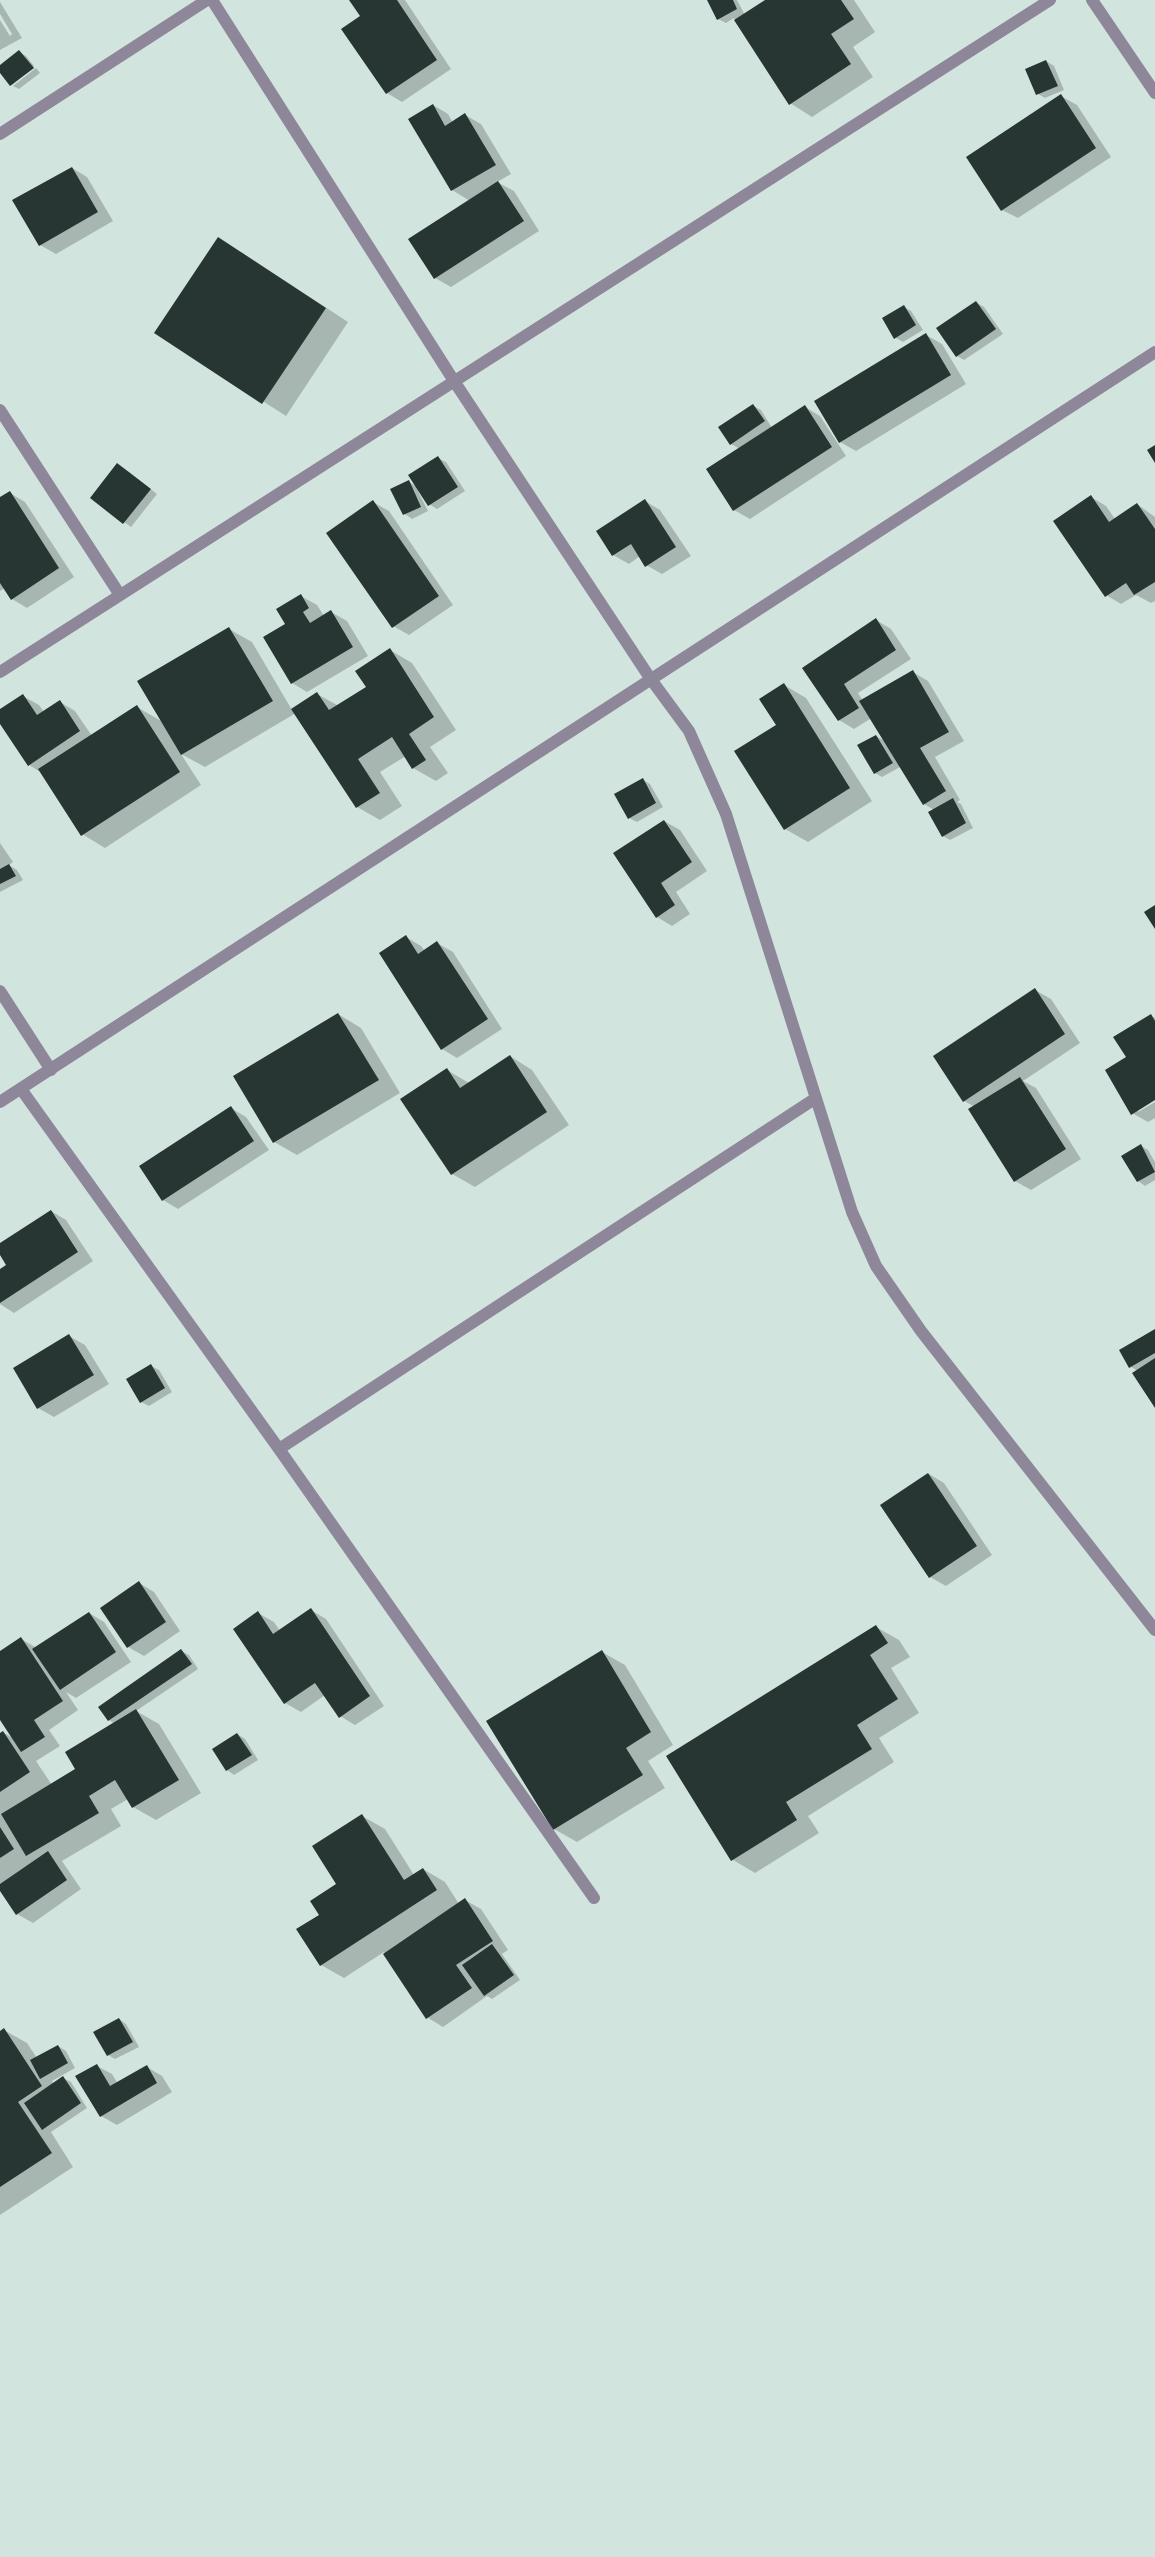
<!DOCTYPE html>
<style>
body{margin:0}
canvas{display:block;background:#d2e4de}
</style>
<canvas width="1155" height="2557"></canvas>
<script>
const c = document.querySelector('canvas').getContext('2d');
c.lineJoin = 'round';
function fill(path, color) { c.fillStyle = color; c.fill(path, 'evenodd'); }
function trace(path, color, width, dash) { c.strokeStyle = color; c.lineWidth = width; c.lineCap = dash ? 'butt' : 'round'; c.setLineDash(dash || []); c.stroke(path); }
fill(new Path2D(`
 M350 0H405L451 69 402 102 387 93 362 17Z
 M708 0H737L745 15 767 0H854L875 32 853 47 873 77 812 117 790 103 734 18 726 23 718 19Z
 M0 2 22 38 0 50V20L10 36 12 34 0 14Z
 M19 52 26 56 34 66 12 85 0 71V67Z
 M1046 61 1054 66 1064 90 1045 98 1038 94Z
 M36 68 40 73 19 89 13 86Z
 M1061 96 1077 105 1111 157 1018 218 1002 210Z
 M433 105 448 114 453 123 465 115 481 124 511 174 497 182 514 191 539 231 451 287 435 278 410 239 470 201 452 190Z
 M72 168 87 177 113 221 56 254 40 245Z
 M241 252 348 322 286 416 156 333Z
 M977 303 984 307 1003 334 964 360 957 356Z
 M904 307 911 311 923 330 903 342 896 338Z
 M926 335 942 344 966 384 856 451 840 442Z
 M753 406 761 410 772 428 805 407 820 416 846 456 750 519 734 510 740 449 731 444Z
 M438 458 446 462 465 491 437 509 429 504 420 490 418 491 428 511 412 519 405 514 409 482 419 488Z
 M125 469 157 494 131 527 124 522Z
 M10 493 25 502 74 577 27 608 12 599 5 588 0 591V499Z
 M1091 497 1106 506 1115 519 1137 504 1155 517V601L1151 603 1136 595 1121 604 1106 595Z
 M645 501 660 510 691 556 662 574 646 565 640 556 629 564 613 555Z
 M373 502 389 511 453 605 409 635 393 626Z
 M301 596 317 605 324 616 331 612 347 621 368 656 307 692 292 683 287 625Z
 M876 620 891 629 911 659 858 693 863 701 913 672 928 681 964 741 935 757 960 800 957 802 961 804 973 828 950 840 943 836 934 810 924 804 902 766 882 777 875 773 876 736 883 740 870 719 854 729 839 720 805 668Z
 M229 629 252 642 292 710 317 694 339 706 368 687 390 650 412 663 456 730 430 747 448 773 436 781 413 768 406 756 380 772 402 806 380 820 357 807 296 713 205 767 181 754 201 785 105 848 82 834 42 773 29 765 0 722V711L23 696 39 705 44 712 60 702 75 711 92 736 137 707 163 722Z
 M784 685 806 698 872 801 808 842 785 829 778 726Z
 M643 780 650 784 663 807 637 822 629 818Z
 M664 821 680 830 707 871 676 892 690 914 672 926 657 917Z
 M0 843 13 862 9 865 17 870 23 880 0 892Z
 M406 937 421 946 425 951 437 943 453 952 502 1029 457 1058 442 1049Z
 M1035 990 1051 999 1080 1043 1023 1081 1036 1088 1081 1159 1031 1190 1015 1181 970 1110 975 1107 964 1101Z
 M338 1014 361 1028 400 1093 297 1155 274 1142 235 1076Z
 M1151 1016 1155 1018V1099L1138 1109V1112L1155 1102V1118L1148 1122 1132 1113 1128 1058Z
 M510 1056 532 1070 569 1125 475 1187 452 1174 447 1070 469 1083Z
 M231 1108 246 1117 269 1150 178 1209 163 1200Z
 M1141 1146 1148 1150 1155 1162V1180L1145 1186 1138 1181Z
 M51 1211 66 1220 93 1261 14 1313 0 1304V1271L8 1265 0 1252V1245Z
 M1155 1331V1405L1138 1371 1131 1367Z
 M69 1336 85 1345 109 1384 54 1417 38 1408Z
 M151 1366 159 1370 172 1392 149 1406 141 1402Z
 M929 1474 944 1483 992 1555 946 1586 930 1577 882 1506Z
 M139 1583 154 1592 180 1631 144 1656 128 1647Z
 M311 1610 326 1619 384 1706 355 1725 340 1716 325 1695 301 1712 285 1703 235 1629 258 1613 274 1622 280 1631Z
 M89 1613 104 1622 131 1662 76 1698 66 1692 78 1710 49 1730 60 1746 36 1761 52 1785 77 1770 115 1724 109 1720 100 1707 181 1651 189 1655 198 1669 136 1711 159 1724 201 1793 156 1820 133 1807 128 1799 111 1809 121 1826 62 1861 81 1889 33 1923 17 1914 0 1888V1735L4 1733 15 1739 0 1717V1653L21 1639 37 1648Z
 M876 1627 899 1640 910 1657 891 1668 919 1713 879 1738 894 1762 808 1816 819 1833 755 1873 733 1860 668 1756Z
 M602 1652 625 1665 673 1745 648 1761 665 1788 577 1842 554 1829Z
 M237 1734 245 1739 258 1760 234 1775 227 1770Z
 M362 1816 385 1829 414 1875 423 1869 445 1882 459 1904 465 1900 481 1909 508 1950 502 1954 520 1980 492 1999 487 1996 443 2027 428 2018 384 1952 344 1978 321 1965V1915L338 1885Z
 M119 2019 126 2024 139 2047 115 2059 108 2055Z
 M4 2030 27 2043 37 2058 58 2046 66 2051 75 2068 52 2081 54 2084 63 2078 71 2082 87 2108 51 2132 73 2167 0 2215V2032Z
 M97 2066 112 2074 118 2084 147 2067 162 2076 172 2092 117 2125 101 2116Z`), '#0003');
fill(new Path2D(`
 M349 0H397L437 60 386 94 341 29 360 16Z
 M707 0H733L737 9 717 20Z
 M765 0H841L854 19 831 34 851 64 789 105 734 20Z
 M19 50 34 68 10 86 0 73V65Z
 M1046 60 1058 86 1036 95 1025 69Z
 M1061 94 1096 148 1001 211 966 157Z
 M433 104 445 126 465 113 496 165 451 191 408 119Z
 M72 167 98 212 39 246 12 200Z
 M498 181 524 221 434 279 408 239Z
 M218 237 326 308 262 404 154 333Z
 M976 301 996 329 956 357 936 328Z
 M904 305 916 325 894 339 882 318Z
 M926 333 951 375 839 443 814 401Z
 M753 404 765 421 730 445 718 427Z
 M805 405 832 447 733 511 706 469Z
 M1155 445V463L1147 450Z
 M438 456 458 487 428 506 408 475Z
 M117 463 151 489 123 524 90 498Z
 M409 480 421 507 403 515 390 489Z
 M10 491 59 568 11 600 0 583V497Z
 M1091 495 1109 522 1137 503 1155 529V582L1134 595 1126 583 1105 597 1053 521Z
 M645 499 676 547 645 567 631 544 612 556 596 531Z
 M373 500 439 596 392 628 326 533Z
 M301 594 309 608 303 612 310 623 331 610 353 647 291 684 263 637 285 624 276 609Z
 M876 618 896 650 844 684 859 708 838 721 802 668Z
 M229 627 273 701 181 755 137 681Z
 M390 648 434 717 409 734 426 760 412 769 392 737 358 759 380 793 356 808 291 709 317 692 329 710 366 687 355 671Z
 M913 670 949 732 920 748 946 791 923 805 859 701Z
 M784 683 850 788 784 830 734 751 776 725 759 699Z
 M23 694 37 715 60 700 80 731 28 766 0 724V709Z
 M137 705 180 772 81 836 38 769Z
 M876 735 893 763 874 774 857 745Z
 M643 778 656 803 628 819 614 794Z
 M953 798 966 823 942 837 928 812Z
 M664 820 692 862 661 883 675 905 656 918 613 853Z
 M9 864 16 876 0 884V869Z
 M1155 905V929L1144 912Z
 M406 935 418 954 437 941 488 1019 441 1050 379 953Z
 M1035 988 1065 1034 963 1102 933 1056Z
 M338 1013 379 1080 273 1143 233 1076Z
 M1151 1014 1155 1021V1100L1131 1115 1105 1070 1126 1057 1113 1037Z
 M510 1055 547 1112 451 1175 400 1099 447 1068 460 1088Z
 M1020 1077 1066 1149 1014 1182 968 1109Z
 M231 1106 254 1141 162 1201 139 1166Z
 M1141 1144 1155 1172 1137 1182 1121 1156Z
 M51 1210 78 1252 0 1303V1269L6 1265 0 1255V1243Z
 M1155 1329V1353L1129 1368 1119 1350Z
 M69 1334 94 1375 37 1409 13 1368Z
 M1155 1358V1408L1132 1373Z
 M151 1364 165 1388 140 1403 126 1379Z
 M928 1473 977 1546 929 1578 880 1505Z
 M139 1581 166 1622 127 1648 100 1608Z
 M311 1608 370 1696 339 1718 315 1683 284 1704 233 1629 258 1611 273 1634Z
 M89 1612 116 1652 60 1690 32 1649Z
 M876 1625 888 1643 870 1655 898 1699 857 1725 872 1749 786 1802 797 1820 731 1861 666 1756Z
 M21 1637 63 1701 34 1720 45 1737 21 1752 0 1720V1651Z
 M181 1649 192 1664 108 1721 98 1707Z
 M602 1650 651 1732 626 1748 643 1775 553 1830 486 1721Z
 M136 1709 179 1780 132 1808 115 1780 89 1796 99 1813 26 1856 1 1814 75 1769 65 1752Z
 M3 1731 30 1772 0 1792V1733Z
 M237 1733 252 1755 226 1771 212 1749Z
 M362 1814 404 1880 423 1868 437 1890 320 1966 296 1929 319 1915 310 1901 336 1884 312 1846Z
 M0 1827 14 1849 0 1858Z
 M48 1851 67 1880 16 1915 0 1891V1884Z
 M465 1898 493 1941 456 1965 472 1988 426 2019 383 1954Z
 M492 1944 514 1975 484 1996 462 1965Z
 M119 2018 133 2042 107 2056 93 2032Z
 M4 2028 42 2086 18 2102 52 2153 0 2187V2031Z
 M58 2045 68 2063 40 2079 30 2060Z
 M97 2064 110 2086 147 2065 157 2083 100 2117 75 2076Z
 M63 2076 81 2103 42 2130 24 2103Z`), '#273632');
trace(new Path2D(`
 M212 0 454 381 650 678 689 731 726 814 852 1212 876 1266 921 1331 1155 1630
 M1092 0 1155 93
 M0 134 207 0
 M0 410 120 595
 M0 672 1050 0
 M0 991 51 1070
 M21 1089 279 1449 594 1898
 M279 1449 816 1098`), '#8e879a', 12);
trace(new Path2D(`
 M0 1102 1155 352`), '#8e879a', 12);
</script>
